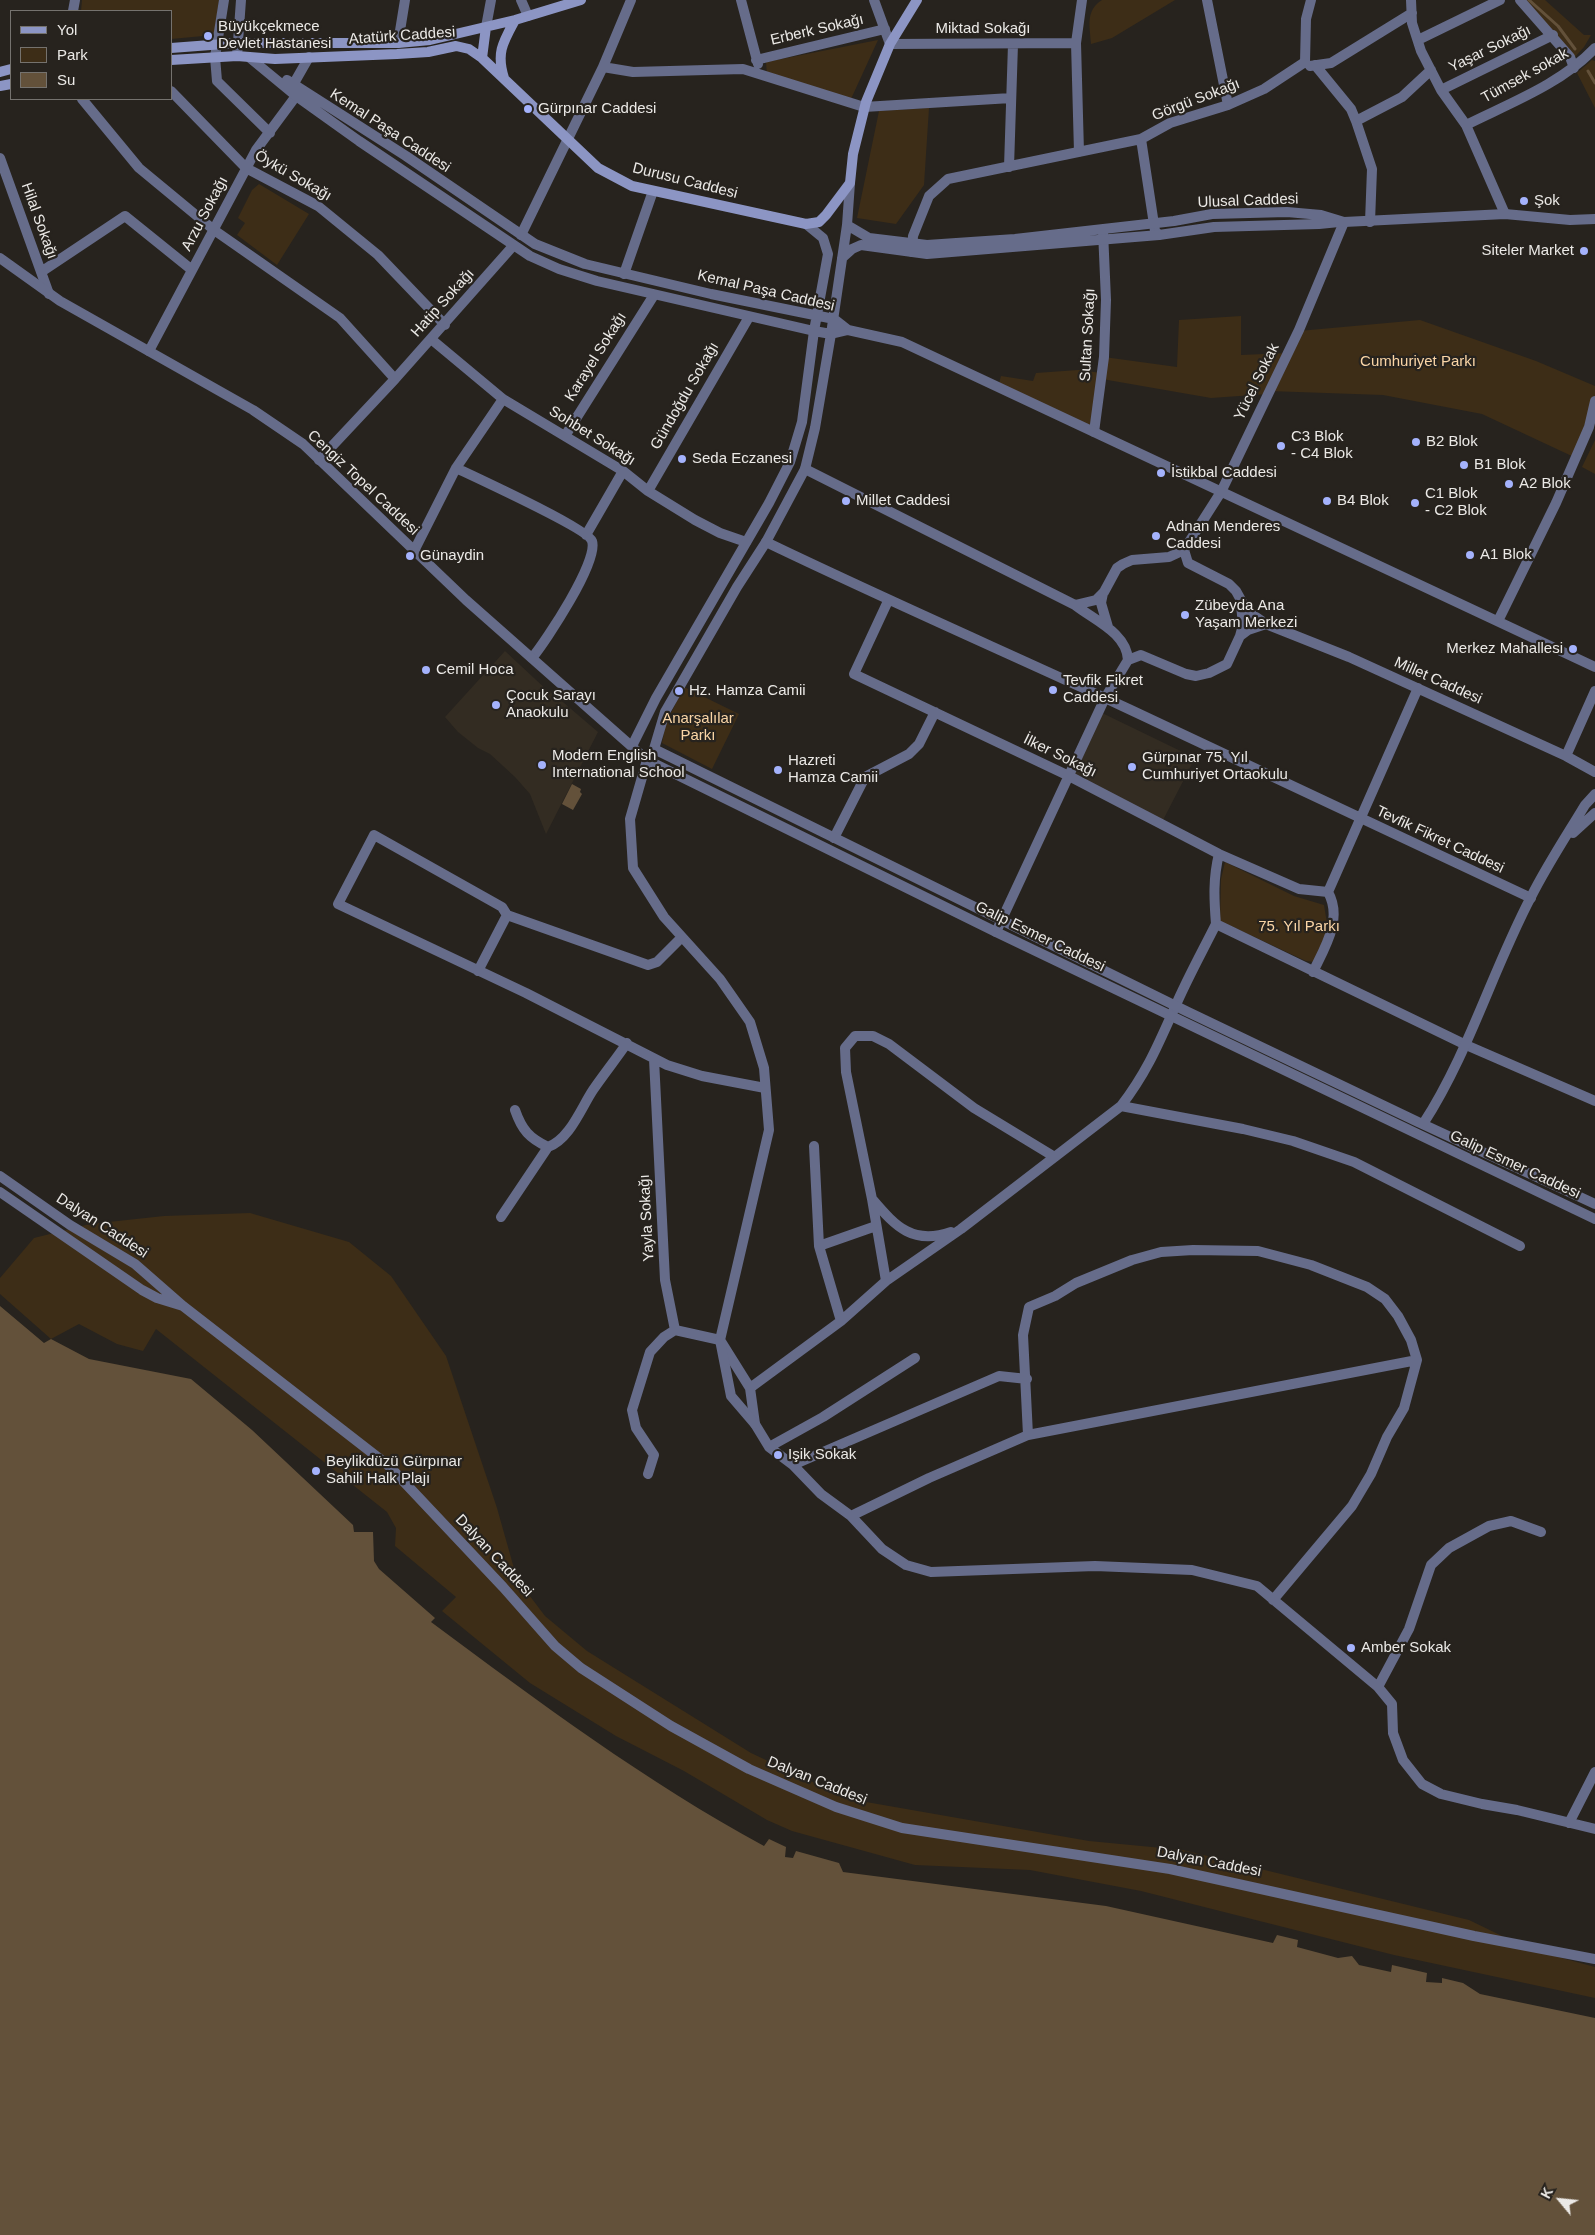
<!DOCTYPE html>
<meta charset="utf-8">
<style>
body{margin:0}
#map{position:relative;width:1595px;height:2235px;overflow:hidden;background:#27231e;font-family:Helvetica,sans-serif}
canvas{display:block}
.legend{position:absolute;left:10px;top:10px;width:162px;height:90px;box-sizing:border-box;background:#27231e;border:1px solid #75726e;margin:0;padding:6px 9px;list-style:none;font-size:15px;color:#ebe9e6}
.legend li{display:flex;align-items:center;gap:10px;height:25px}
.legend b{width:25px;border:1px solid #75726e}
.north{position:absolute;left:1535px;top:2175px;width:50px;height:50px;-webkit-text-stroke:4px #27231e;paint-order:stroke;rotate:298deg;font-size:14px;font-weight:700;line-height:20px;text-align:center;color:#ebe9e6}
.north::after{content:'';display:block;margin:auto;width:18px;height:22px;background:#ebe9e6;clip-path:polygon(50% 0,100% 100%,50% 72%,0 100%)}
</style>
<div id="map">
<canvas width="1595" height="2235"></canvas>
<ul class="legend">
<li><b style="height:6px;background:#8c95c4"></b>Yol</li>
<li><b style="height:14px;background:#3d2d17"></b>Park</li>
<li><b style="height:14px;background:#63513a"></b>Su</li>
</ul>
<div class="north">K</div>
</div>
<script>
const c = document.querySelector('canvas').getContext('2d');
c.lineJoin = 'round';
function fill(path, color) { c.fillStyle = color; c.fill(path, 'evenodd'); }
function trace(path, color, width, dash) { c.strokeStyle = color; c.lineWidth = width; c.lineCap = dash ? 'butt' : 'round'; c.setLineDash(dash || []); c.stroke(path); }
function write(font, color, halo, rows, align = 'center') {
  c.font = font + ' Helvetica,sans-serif'; c.lineWidth = 4.5; c.setLineDash([]); c.textBaseline = 'middle'; c.strokeStyle = halo; c.fillStyle = color; for (const [text, x, y, turn = 0] of rows) {
    c.save(); c.translate(x, y); c.rotate((+turn || 0) * Math.PI / 180); c.textAlign = isNaN(turn) ? turn : align; if (halo) c.strokeText(text, 0, 0); c.fillText(text, 0, 0); c.restore();
  }
}
fill(new Path2D(`
 M505 651 549 692 550 691 598 732 546 834 530 794 515 777 490 754 478 748 458 732 445 717Z
 M1098 711 1195 758 1161 824 1069 776Z`), '#332c22');
fill(new Path2D(`
 M82 0H219L214 35 171 39V11H81Z
 M1102 0H1175L1112 38 1091 44C1090 26 1085 11 1102 0Z
 M1520 0H1545L1584 35H1591L1584 47 1574 58Z
 M878 40 851 99 767 75 766 62Z
 M1592 60 1595 61V108L1577 73Z
 M929 108 924 185 896 224 857 218 879 111Z
 M259 184 309 214 277 265 237 235 245 223 238 218 252 190Z
 M1241 316V355L1287 353 1299 331 1420 320 1536 361 1595 386V400L1576 458 1482 414 1383 395 1269 391 1268 394 1211 398 1102 379 1091 426 998 387 1001 376 1033 381 1036 373 1078 370 1102 373 1104 357 1177 367 1179 320Z
 M1595 440V474L1582 467Z
 M684 687 739 714 712 769 662 743 666 723Z
 M1225 862 1294 896 1324 905 1328 929 1314 962 1306 961 1220 921 1221 879Z
 M250 1213 349 1242 391 1276 446 1356 497 1508 517 1579 545 1616 587 1651 751 1753 849 1799 1089 1841 1183 1850 1469 1920 1529 1949 1595 1967V1998L1394 1955 1141 1891 1030 1870 915 1865 792 1831 767 1820 684 1771 616 1736 530 1683 442 1611 456 1597 395 1546 396 1528 387 1512 156 1329 143 1351 117 1344 79 1324 51 1339 0 1294V1278L34 1238 90 1224 164 1216Z`), '#3d2d17');
fill(new Path2D(`
 M572 784 581 789 580 792 582 794 573 810 562 804Z
 M0 1306 44 1343 51 1339 89 1359 191 1379 252 1430 353 1525 354 1532H373L374 1561 379 1569 435 1618 431 1622C539 1702 646 1782 764 1846L769 1839 786 1847 785 1857 793 1858 796 1851 839 1863 843 1872 1106 1906 1273 1943 1277 1935 1298 1940 1297 1947 1338 1958 1352 1956 1359 1965 1391 1972 1392 1965 1427 1973 1426 1982 1442 1983V1978L1463 1983 1480 1994 1595 2018V2235H0Z`), '#63513a');
trace(new Path2D(`
 M1529 0 1558 26 1575 49
 M1588 71 1595 83`), '#63513a', 3);
trace(new Path2D(`
 M741 0 758 64
 M874 0 890 44 1076 43
 M1207 0 1228 105
 M1411 0 1412 23 1421 51 1441 90 1466 125 1505 214
 M1520 0 1570 57 1574 68
 M73 11 75 0
 M1418 40 1500 0
 M398 43 405 0
 M215 57 217 81 270 133
 M756 60 885 29
 M1315 65 1351 109 1356 121 1372 169 1370 222
 M1310 66 1331 63 1412 13
 M603 67 633 72 743 69 864 107 1011 98
 M1441 90 1553 35
 M171 91 246 168 318 206 378 255 445 325
 M82 99 139 168 214 230 340 318 395 379 319 460
 M1356 121 1402 97 1431 70
 M1466 125C1510 103 1561 84 1595 48
 M1141 139 1155 231 1159 235
 M1079 152 1076 43 1082 0
 M0 158 49 294
 M1009 167 1013 44
 M521 235 603 67 631 0
 M912 252 913 236 929 196 948 179 1141 139 1170 123 1228 105 1264 89 1305 62 1306 19 1311 0
 M41 272 125 216 192 270
 M624 274 653 191
 M431 339 503 399 623 471 648 491 695 520 720 533 746 542
 M149 351 256 150 296 96
 M395 379 513 246
 M1094 432 1104 357 1106 300 1103 231
 M565 436 654 295
 M456 468C475 477 588 529 592 541 599 561 546 641 532 658
 M805 469 1075 605C1094 620 1127 633 1128 660L1141 655 1186 674 1196 676 1209 673 1227 664 1240 636 1248 630 1266 624
 M648 491 749 317
 M586 535 623 471
 M766 542C878 596 992 646 1105 698 1247 764 1388 832 1531 898
 M1184 550 1188 563 1229 584 1236 591 1247 611 1266 624 1349 657 1566 756 1595 772
 M414 551 456 468 503 399
 M1103 593 1101 603 1108 627
 M888 601 854 674 1069 776 1219 854 1299 889 1328 892
 M1075 605 1096 600 1104 592 1117 568 1123 564 1132 560 1169 557 1184 550 1221 492 1299 330 1344 222
 M1240 636 1243 625 1241 605
 M1566 756 1595 691
 M647 760 630 819 633 868 664 917 720 979 750 1022 764 1068 769 1130 720 1340 750 1388 755 1424 769 1447 793 1465 821 1494 851 1516 882 1549 906 1565 931 1572 1095 1566 1192 1570 1257 1586 1378 1687 1392 1704 1393 1733 1403 1760 1422 1784 1441 1794 1482 1804 1517 1810 1595 1829
 M834 838 865 777 909 754 919 744 935 712
 M1216 924C1214 899 1213 878 1219 854
 M996 932 1105 698 1128 660
 M682 937 657 962 648 965 507 915 502 907 374 835 338 904 526 993 667 1065 702 1076 765 1088
 M478 971 507 915
 M1313 972C1325 947 1343 919 1328 892L1418 688
 M654 1059 665 1280 675 1330 720 1340
 M1121 1106 1243 1129 1293 1141 1354 1162 1520 1246
 M515 1110C522 1130 529 1138 548 1147 570 1139 581 1108 593 1090 604 1074 616 1059 627 1043
 M814 1146 819 1246 841 1321
 M873 1200C896 1227 913 1245 951 1232
 M501 1217 548 1147
 M819 1246 876 1226
 M886 1281 872 1199 846 1072 845 1048 855 1036H873L889 1044 974 1108 1053 1156
 M750 1388 841 1321 886 1281 961 1229 1121 1106C1147 1072 1158 1045 1175 1007 1187 979 1202 952 1216 924L1466 1045 1595 1101
 M1028 1435 1417 1360
 M769 1447 823 1417 915 1358
 M793 1465 999 1376 1027 1379
 M648 1474 654 1455 636 1428 632 1410 650 1352 664 1337 675 1330
 M851 1516 929 1478 1028 1435 1023 1335 1029 1307 1055 1296 1076 1283 1132 1260 1161 1252 1193 1250 1258 1251 1311 1265 1367 1287 1385 1299 1398 1316 1411 1340 1417 1360 1404 1408 1387 1437 1371 1474 1352 1506 1273 1600
 M1378 1687 1409 1629 1431 1565 1449 1548 1489 1526 1511 1521 1541 1532
 M1569 1823 1595 1772`), '#666c8a', 10);
trace(new Path2D(`
 M521 0 528 16
 M486 27 491 0
 M237 56 241 0
 M215 57 224 0
 M250 58 296 96 359 141 530 256 559 269 597 281 814 331 831 334 848 330 902 342 1595 667
 M287 80 406 156 535 244 585 264 711 294 834 319 848 330
 M295 90 293 85 309 57
 M847 225 869 238 927 245 1015 239 1174 221 1212 214 1287 212 1321 215 1344 222 1505 214 1570 220 1595 219
 M0 258 60 301 253 410 303 444 466 600 647 760 996 932 1595 1219
 M842 258 852 249 861 245 927 254 1159 235 1214 227 1319 224 1339 222
 M1498 621 1556 503 1589 427 1595 401
 M632 746 656 698 769 503 790 462 802 422 814 331 828 254 823 238 806 224
 M654 749 1186 1011 1418 1122
 M650 755 654 749 665 712 737 587 766 542 805 469 815 428 831 334 847 225 850 183
 M1573 833 1595 813
 M1418 1122 1595 1204
 M1423 1124C1469 1053 1492 971 1531 897 1547 865 1567 835 1585 805L1595 794
 M0 1176 70 1225 135 1264 183 1306 389 1466 503 1587 555 1646 581 1668 671 1726 749 1769 836 1807 902 1828 1170 1869 1474 1936 1595 1959
 M0 1192 142 1290 157 1298 183 1306
 M720 1340 731 1396 755 1424`), '#666c8a', 10);
trace(new Path2D(`
 M171 48 237 43H398L430 40 515 20 581 0
 M482 58 486 27
 M171 60 237 56 275 59 397 54 428 52 456 46 469 49 482 58 598 168 632 186 806 224 819 222 826 215 850 183 853 154 866 102 890 44 917 0
 M0 72 11 69
 M504 78C496 53 503 42 515 20
 M0 86 11 84`), '#8c95c4', 10);
for (const [x, y, r, color] of [
 [208,36,5,"#a4b2fc"],
 [528,109,5,"#a4b2fc"],
 [1524,201,5,"#a4b2fc"],
 [1584,251,5,"#a4b2fc"],
 [1416,442,5,"#a4b2fc"],
 [1281,446,5,"#a4b2fc"],
 [682,459,5,"#a4b2fc"],
 [1464,465,5,"#a4b2fc"],
 [1161,473,5,"#a4b2fc"],
 [1509,484,5,"#a4b2fc"],
 [846,501,5,"#a4b2fc"],
 [1327,501,5,"#a4b2fc"],
 [1415,503,5,"#a4b2fc"],
 [1156,536,5,"#a4b2fc"],
 [1470,555,5,"#a4b2fc"],
 [410,556,5,"#a4b2fc"],
 [1185,615,5,"#a4b2fc"],
 [1573,649,5,"#a4b2fc"],
 [426,670,5,"#a4b2fc"],
 [1053,690,5,"#a4b2fc"],
 [679,691,5,"#a4b2fc"],
 [496,705,5,"#a4b2fc"],
 [542,765,5,"#a4b2fc"],
 [1132,767,5,"#a4b2fc"],
 [778,770,5,"#a4b2fc"],
 [778,1455,5,"#a4b2fc"],
 [316,1471,5,"#a4b2fc"],
 [1351,1648,5,"#a4b2fc"]
]) { const dot = new Path2D(); dot.arc(x, y, r, 0, 2 * Math.PI); c.fillStyle = color; c.fill(dot); trace(dot, '#27231e', 2); }
write('15px', '#ebe9e6', '#27231e', [
 ["Büyükçekmece",218,27],
 ["Devlet Hastanesi",218,44],
 ["Gürpınar Caddesi",538,109],
 ["Şok",1534,201],
 ["Siteler Market",1574,251,"right"],
 ["C3 Blok",1291,437],
 ["- C4 Blok",1291,454],
 ["B2 Blok",1426,442],
 ["Seda Eczanesi",692,459],
 ["B1 Blok",1474,465],
 ["İstikbal Caddesi",1171,473],
 ["A2 Blok",1519,484],
 ["C1 Blok",1425,494],
 ["- C2 Blok",1425,511],
 ["Millet Caddesi",856,501],
 ["B4 Blok",1337,501],
 ["Adnan Menderes",1166,527],
 ["Caddesi",1166,544],
 ["A1 Blok",1480,555],
 ["Günaydin",420,556],
 ["Zübeyda Ana",1195,606],
 ["Yaşam Merkezi",1195,623],
 ["Merkez Mahallesi",1563,649,"right"],
 ["Cemil Hoca",436,670],
 ["Tevfik Fikret",1063,681],
 ["Caddesi",1063,698],
 ["Hz. Hamza Camii",689,691],
 ["Çocuk Sarayı",506,696],
 ["Anaokulu",506,713],
 ["Modern English",552,756],
 ["International School",552,773],
 ["Gürpınar 75. Yıl",1142,758],
 ["Cumhuriyet Ortaokulu",1142,775],
 ["Hazreti",788,761],
 ["Hamza Camii",788,778],
 ["Işik Sokak",788,1455],
 ["Beylikdüzü Gürpınar",326,1462],
 ["Sahili Halk Plajı",326,1479],
 ["Amber Sokak",1361,1648]
], 'left');
write('15px', '#ebe9e6', '#27231e', [
 ["Miktad Sokağı",983,29],
 ["Erberk Sokağı",817,30,-13],
 ["Atatürk Caddesi",402,36,-4],
 ["Yaşar Sokağı",1490,49,-26],
 ["Tümsek sokak",1525,76,-29],
 ["Görgü Sokağı",1196,100,-21],
 ["Kemal Paşa Caddesi",390,131,33],
 ["Öykü Sokağı",293,176,30],
 ["Durusu Caddesi",685,181,14],
 ["Ulusal Caddesi",1248,201,-2],
 ["Arzu Sokağı",205,214,-62],
 ["Hilal Sokağı",39,221,70],
 ["Kemal Paşa Caddesi",766,291,13],
 ["Hatip Sokağı",443,303,-48],
 ["Sultan Sokağı",1088,335,-87],
 ["Karayel Sokağı",596,357,-58],
 ["Yücel Sokak",1257,382,-64],
 ["Gündoğdu Sokağı",685,396,-60],
 ["Sohbet Sokağı",592,436,32],
 ["Cengiz Topel Caddesi",363,483,43],
 ["Millet Caddesi",1438,681,24],
 ["İlker Sokağı",1060,756,26],
 ["Tevfik Fikret Caddesi",1440,840,25],
 ["Galip Esmer Caddesi",1040,937,26],
 ["Galip Esmer Caddesi",1515,1165,25],
 ["Yayla Sokağı",647,1218,-93],
 ["Dalyan Caddesi",102,1226,33],
 ["Dalyan Caddesi",494,1556,47],
 ["Dalyan Caddesi",817,1781,22],
 ["Dalyan Caddesi",1209,1862,11]
]);
write('15px', '#fad5a6', '#27231e', [
 ["Cumhuriyet Parkı",1418,362],
 ["Anarşalılar",698,719],
 ["Parkı",698,736],
 ["75. Yıl Parkı",1299,927]
]);
</script>
